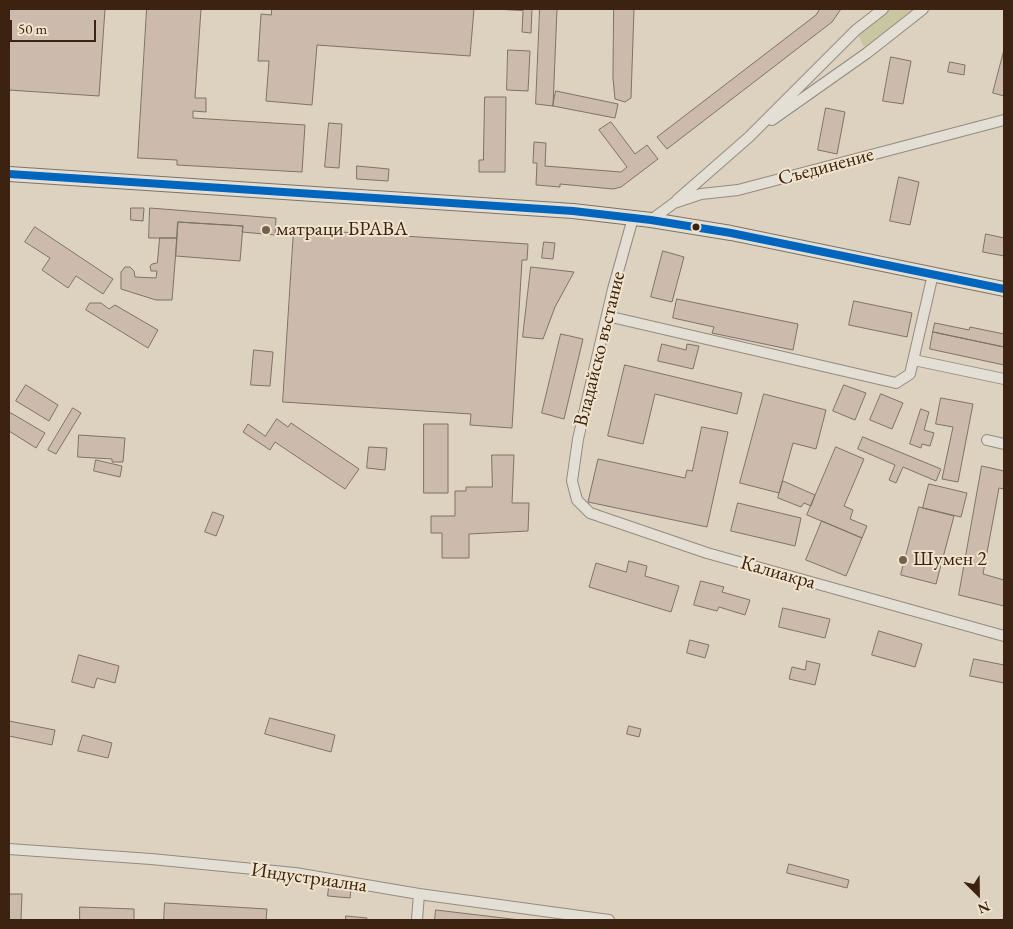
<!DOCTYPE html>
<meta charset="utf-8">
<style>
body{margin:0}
#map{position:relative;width:1013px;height:929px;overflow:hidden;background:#ddd2bf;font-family:"EB Garamond",serif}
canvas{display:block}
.frame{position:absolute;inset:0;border:10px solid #3b2211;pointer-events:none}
.north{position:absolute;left:953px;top:869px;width:50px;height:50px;-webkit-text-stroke:4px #f1e4cd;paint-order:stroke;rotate:157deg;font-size:14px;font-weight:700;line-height:20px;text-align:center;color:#3b2211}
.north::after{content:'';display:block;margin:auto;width:18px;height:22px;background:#3b2211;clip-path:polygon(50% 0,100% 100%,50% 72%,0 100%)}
.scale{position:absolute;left:10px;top:20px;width:86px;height:22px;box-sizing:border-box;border:2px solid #3b2211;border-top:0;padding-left:6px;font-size:15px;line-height:18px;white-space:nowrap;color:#3b2211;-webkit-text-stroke:4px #f1e4cd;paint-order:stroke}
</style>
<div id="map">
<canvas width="1013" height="929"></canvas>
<div class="frame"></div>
<div class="north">N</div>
<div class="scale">50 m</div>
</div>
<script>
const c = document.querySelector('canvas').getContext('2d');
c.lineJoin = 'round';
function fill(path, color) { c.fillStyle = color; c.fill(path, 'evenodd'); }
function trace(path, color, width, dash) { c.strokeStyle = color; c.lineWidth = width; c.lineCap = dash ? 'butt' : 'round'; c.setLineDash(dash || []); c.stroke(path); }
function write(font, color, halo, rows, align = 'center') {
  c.font = font + ' "EB Garamond",serif'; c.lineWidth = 4; c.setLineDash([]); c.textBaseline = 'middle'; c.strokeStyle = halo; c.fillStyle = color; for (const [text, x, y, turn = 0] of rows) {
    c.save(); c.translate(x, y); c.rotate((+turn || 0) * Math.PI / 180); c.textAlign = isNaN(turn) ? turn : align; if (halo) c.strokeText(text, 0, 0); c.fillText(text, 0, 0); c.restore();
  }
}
fill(new Path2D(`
 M882 9H923L867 53 856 30Z`), '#c9c6a2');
const building = new Path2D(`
 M9 9H105L99 96 9 90Z
 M147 9H201L195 98H206V112L193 111V118L305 125 302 172 177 165V160L138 158Z
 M272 9H474L470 56 317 45 312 105 266 101 269 61H258L261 14 271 15Z
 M495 9H532L531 33 522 32 523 11Z
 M540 9H557L553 106 536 104Z
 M614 9H634L631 98 625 102 615 99 613 78Z
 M820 9H841L832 22 667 149 657 137 816 15Z
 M508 50 530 51 528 91 507 90Z
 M1004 50V96L993 93Z
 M891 57 911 61 903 104 883 101Z
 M950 62 965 65 964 75 948 72Z
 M556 91 618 104 615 118 553 106Z
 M485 97H506L505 172H479V160H483Z
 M826 108 845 112 837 154 818 150Z
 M611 122 635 154 647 145 658 159 621 187 613 189 560 184V187L536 185 537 163H533L534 142 546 143 545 166 621 172 627 167 599 130Z
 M329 123 342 124 339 168 325 167Z
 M357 166 389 169 388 181 357 179Z
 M899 177 919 182 910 225 890 221Z
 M131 208H144L143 221 131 220Z
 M150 208 276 218 275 235 242 232 243 226 178 222 177 238H149Z
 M178 222 243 226 240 261 176 256Z
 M35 227 113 279 103 294 76 276 68 288 42 270 50 258 25 242Z
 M294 229 528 244 527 260H522L512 428 470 425 471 414 283 402Z
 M986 234 1004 238V256L983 252Z
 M160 238H177L172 300H156L121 289V272L125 267H130L134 271 135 277 156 278 157 271H151L150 266 152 264 157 263Z
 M544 242 555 243 553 259 542 258Z
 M663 251 684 257 672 302 651 297Z
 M531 267 574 272 555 307 543 339 523 337Z
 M677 299 798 324 793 350 712 333 714 327 673 318Z
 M854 301 912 313 907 337 849 325Z
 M90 303H101L109 309 115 305 158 330 148 348 86 310Z
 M935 323 969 330 970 327 1004 334V347L933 332Z
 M933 332 1004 347V365L930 349Z
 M561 334 583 339 564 419 542 413Z
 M662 344 686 350 687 344 699 346 693 369 658 361Z
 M254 350 273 352 270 386 251 385Z
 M625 365 742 393 737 414 655 394 643 444 608 436Z
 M26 385 58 405 49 421 16 401Z
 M844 385 866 393 855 420 833 411Z
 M764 394 826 410 816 449 793 443 779 493 740 483Z
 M881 394 903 403 892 429 870 420Z
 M941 398 973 404 958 482 942 479 953 427 936 424Z
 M73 408 81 413 56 454 48 450Z
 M921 409 929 412 924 430 934 433 930 446 922 444 921 448 910 444Z
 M11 413 45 433 36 448 9 431V416Z
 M277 419 288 427 291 423 359 469 345 489 275 442 270 450 243 432 248 424 265 436Z
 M424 424H448V493H424Z
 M702 427 728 432 707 527 588 502 598 459 685 478 687 470 692 471Z
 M79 435 125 438 123 462H112V459L78 457Z
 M863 437 941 469 936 481 903 467 896 483 889 480 895 465 858 449Z
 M369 447 387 448 385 470 367 468Z
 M836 447 864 459 844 506 853 510 850 519 867 526 862 538 807 515Z
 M492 455H514L512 503H529L528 531 469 534V558H442V533H431V516H455V491H466V487H492Z
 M96 460 122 466 120 477 94 471Z
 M982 466 1004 471V489L999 488 983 574 1004 580V606L959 595Z
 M783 481 815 495 811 506 804 503 801 507 778 498Z
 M929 484 967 493 961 517 923 508Z
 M738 503 801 518 795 546 731 531Z
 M919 507 954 516 936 584 901 575Z
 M213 512 224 516 216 536 205 532Z
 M822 521 862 538 846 576 806 560Z
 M629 561 647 566 645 576 679 586 671 612 589 587 596 563 626 572Z
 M701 581 724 587 722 592 750 600 745 615 719 607 717 611 694 605Z
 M783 608 830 619 825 638 779 627Z
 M879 631 922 644 915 667 872 655Z
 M690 640 709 645 705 658 687 653Z
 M79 655 119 666 115 683 97 678 94 688 72 682Z
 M974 659 1004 665V683L970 676Z
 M807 661 820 664 815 685 789 679 792 667 805 670Z
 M270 718 335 735 331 752 265 734Z
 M9 721 55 730 52 745 9 736Z
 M629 726 641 729 639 737 627 734Z
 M83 735 112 743 108 758 78 751Z
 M789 864 849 880 847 888 787 873Z
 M329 887 351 889 350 898 328 896Z
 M9 894H22L21 920H9Z
 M165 903 267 909 266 920H164Z
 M80 907 134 909V920H80Z
 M436 910 520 920H435Z
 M346 916 367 918 366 920H346Z`);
fill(building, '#ccbaad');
trace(building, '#7c7367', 1);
const minor = new Path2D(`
 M772 120 867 53 923 9
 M677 200 749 137 856 30 883 9
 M633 218 613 289 578 439 572 481 577 500 590 513 707 553 1004 636
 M651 220 674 203 701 194 738 190 1004 120
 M607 316 896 383 910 374 933 274
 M914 360 1004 379
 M987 440 1004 444
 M9 849 151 859 295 873 419 894 609 920
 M417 920 419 894`);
const secondary = new Path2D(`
 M9 174 573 211 651 220 731 233 1004 289`);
trace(minor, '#948a7e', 12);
trace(secondary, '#7c7367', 16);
trace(minor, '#e4dfd5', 10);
trace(secondary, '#e4dfd5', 14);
trace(new Path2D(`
 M9 174 573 211 651 220 731 233 1004 289`), '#0065bd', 8);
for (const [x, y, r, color] of [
 [696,227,4.5,"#3b2211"],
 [266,230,5,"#74604e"],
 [903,560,5,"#74604e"]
]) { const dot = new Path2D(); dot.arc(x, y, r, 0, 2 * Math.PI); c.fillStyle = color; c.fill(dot); trace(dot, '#f1e4cd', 2); }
write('20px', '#3b2211', '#f1e4cd', [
 ["Съединение",826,167,-15],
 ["Владайско въстание",600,349,-76],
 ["Калиакра",778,573,16],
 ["Индустриална",309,878,8]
]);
write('20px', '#3b2211', '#f1e4cd', [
 ["матраци БРАВА",276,230],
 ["Шумен 2",913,560]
], 'left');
</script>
